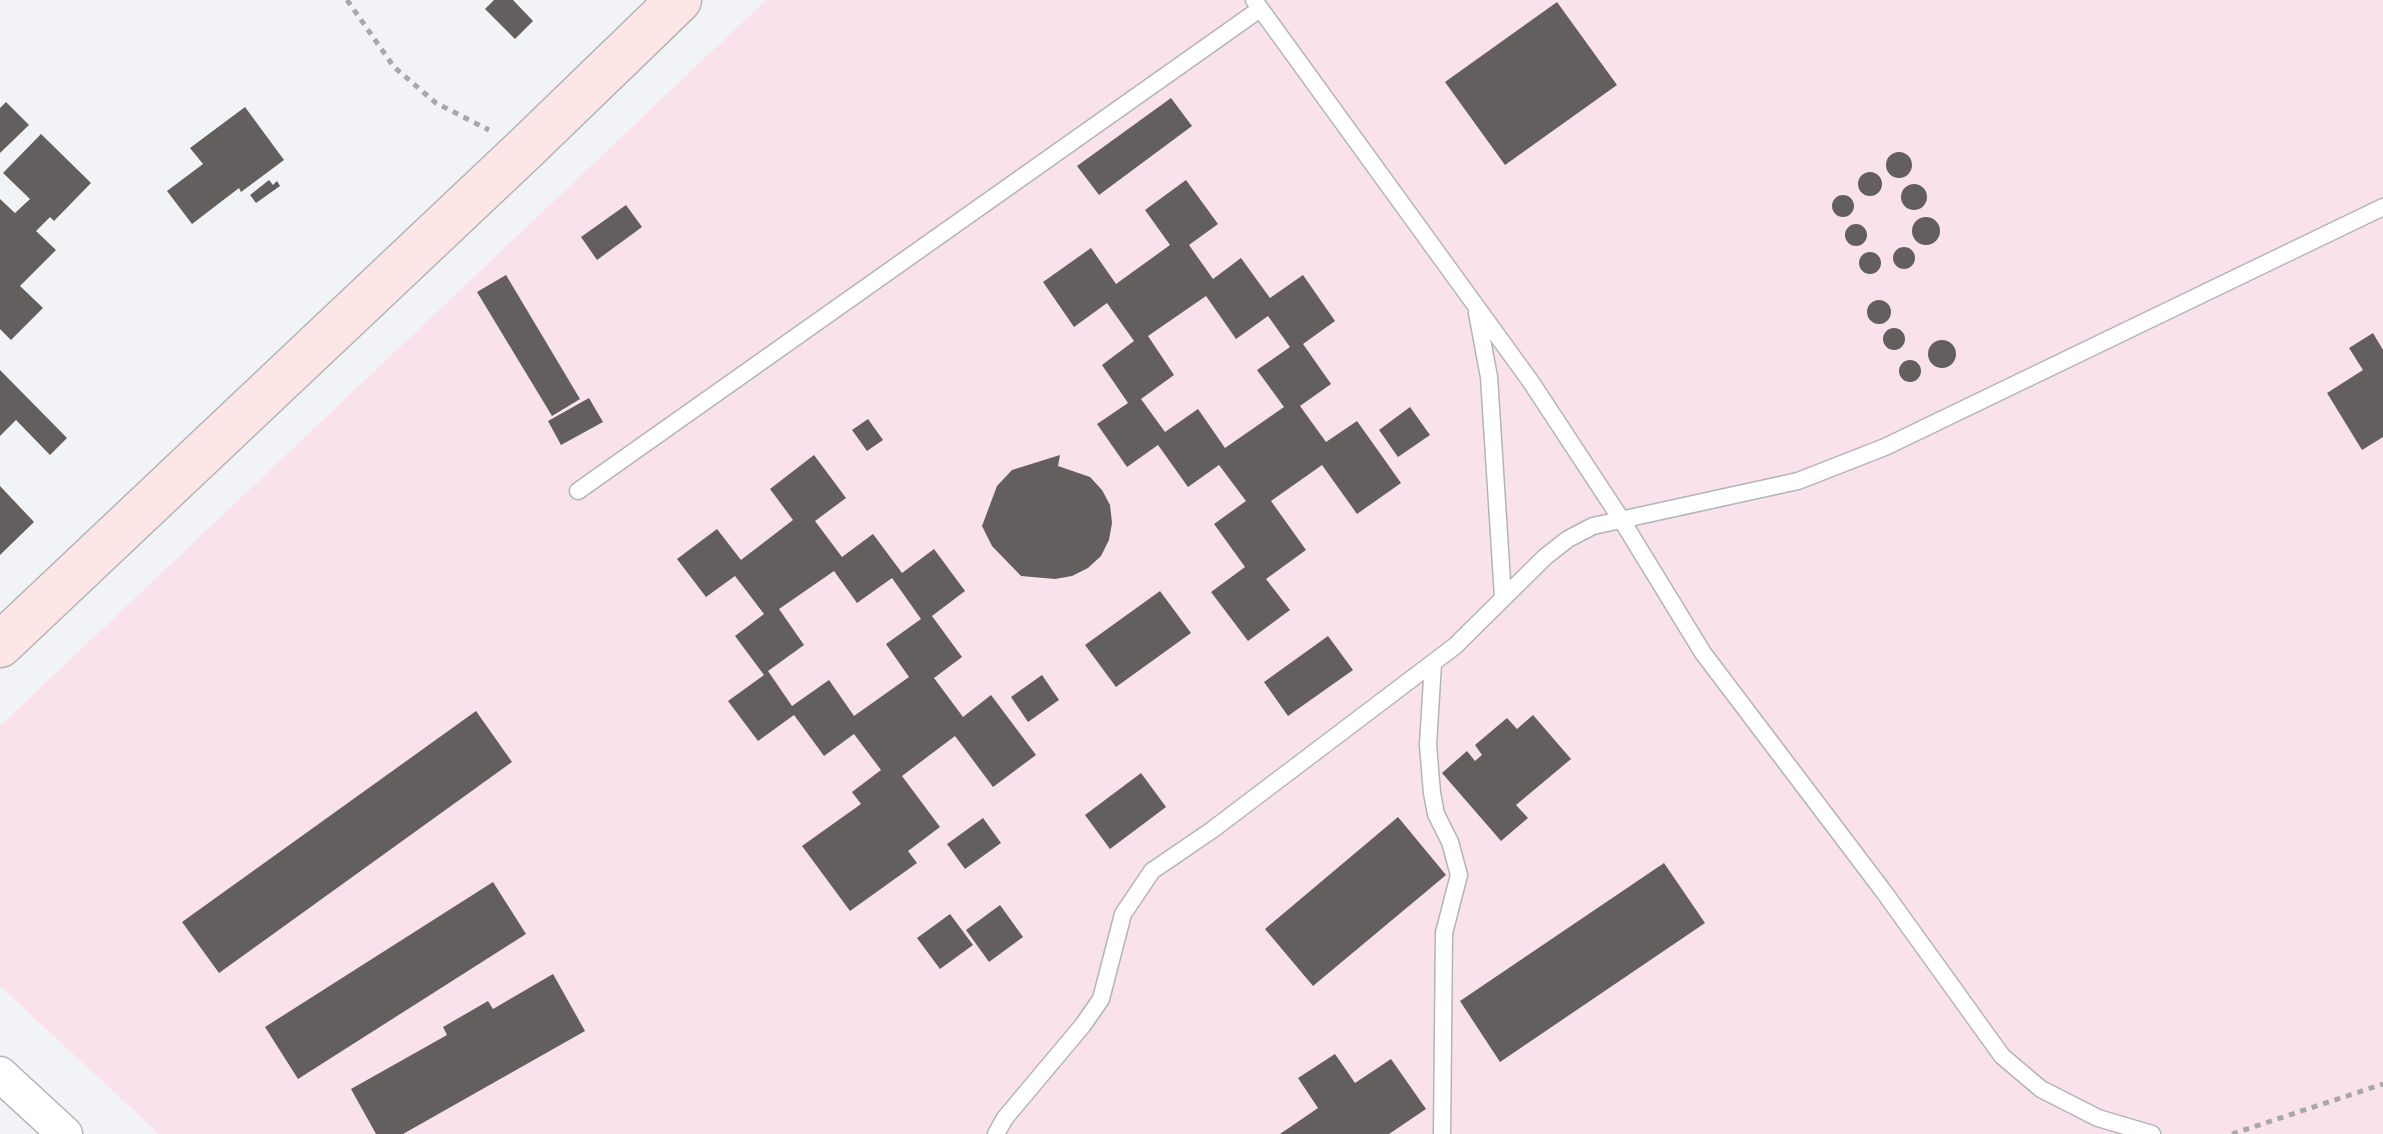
<!DOCTYPE html>
<style>
body{margin:0}
canvas{display:block;background:#f1f3f7}
</style>
<canvas width="2383" height="1134"></canvas>
<script>
const c = document.querySelector('canvas').getContext('2d');
c.lineJoin = 'round';
function fill(path, color) { c.fillStyle = color; c.fill(path, 'evenodd'); }
function trace(path, color, width, dash) { c.strokeStyle = color; c.lineWidth = width; c.lineCap = dash ? 'butt' : 'round'; c.setLineDash(dash || []); c.stroke(path); }
fill(new Path2D(`
 M766 0H2383V1134H159L0 986V726Z`), '#fae2ec');
fill(new Path2D(`
 M494 0H513L533 21 515 39 485 9Z
 M1557 2 1617 85 1505 165 1445 82Z
 M1171 98 1192 126 1099 195 1077 166Z
 M6 102 29 125 0 153V108Z
 M245 107 284 160 241 192 239 188 192 224 167 191 203 164 190 148Z
 M41 134 91 183 54 221 50 217 36 231 56 250 20 286 43 308 11 340 0 329V199L15 213 30 199 3 173Z
 M1886 165a13 13 0 1 1 26 0a13 13 0 1 1-26 0Z
 M1858 184a12 12 0 1 1 24 0a12 12 0 1 1-24 0Z
 M269 180 273 185 277 181 280 186 256 203 250 195Z
 M1186 180 1218 224 1189 245 1213 279 1241 258 1270 298 1303 275 1335 321 1303 344 1331 384 1300 406 1326 442 1357 421 1401 483 1357 514 1322 465 1271 501 1306 550 1266 579 1290 610 1248 641 1211 592 1245 567 1214 524 1246 501 1219 465 1188 487 1158 445 1127 467 1097 424 1128 403 1102 365 1134 341 1107 303 1074 327 1043 282 1091 248 1116 284 1170 245 1145 210ZM1206 296 1236 339 1268 316 1290 347 1257 370 1284 407 1225 448 1198 409 1165 432 1141 399 1174 375 1148 336Z
 M1901 197a13 13 0 1 1 26 0a13 13 0 1 1-26 0Z
 M1832 206a11 11 0 1 1 22 0a11 11 0 1 1-22 0Z
 M626 205 642 227 597 260 581 237Z
 M1912 231a14 14 0 1 1 28 0a14 14 0 1 1-28 0Z
 M1845 235a11 11 0 1 1 22 0a11 11 0 1 1-22 0Z
 M1893 258a11 11 0 1 1 22 0a11 11 0 1 1-22 0Z
 M1859 263a11 11 0 1 1 22 0a11 11 0 1 1-22 0Z
 M506 275 580 399 552 416 477 292Z
 M1867 312a12 12 0 1 1 24 0a12 12 0 1 1-24 0Z
 M1883 339a11 11 0 1 1 22 0a11 11 0 1 1-22 0Z
 M2373 333 2383 350V437L2362 450 2327 393 2363 370 2349 348Z
 M1928 354a14 14 0 1 1 28 0a14 14 0 1 1-28 0Z
 M1899 371a11 11 0 1 1 22 0a11 11 0 1 1-22 0Z
 M0 370 67 438 50 455 16 420 0 436Z
 M589 398 603 422 561 445 548 421Z
 M1410 407 1430 435 1398 457 1379 430Z
 M868 419 883 440 867 451 852 430Z
 M814 455 846 498 815 521 842 557 873 534 902 573 934 549 965 591 932 616 962 657 934 678 963 717 991 695 1036 755 993 787 955 736 902 776 940 827 908 851 917 863 850 911 802 846 861 804 852 792 881 770 854 734 824 756 794 715 758 741 728 701 764 675 735 636 764 614 735 576 706 597 677 559 717 529 741 560 793 520 770 489ZM834 571 857 603 892 578 921 619 886 644 909 677 854 716 829 680 792 706 768 671 804 645 779 609Z
 M1060 455 1058 466 1090 477 1102 490 1110 505 1112 523 1109 540 1101 556 1088 568 1072 576 1055 579 1021 576 992 546 982 526 997 486 1012 470Z
 M0 486 34 522 0 555Z
 M1160 591 1191 633 1116 687 1085 645Z
 M1328 636 1353 670 1288 716 1264 682Z
 M1042 675 1059 700 1028 722 1011 697Z
 M476 711 512 762 219 973 182 922Z
 M1533 715 1571 759 1516 805 1528 818 1501 841 1442 773 1467 751 1475 761 1482 755 1475 745 1507 718 1517 729Z
 M1141 773 1166 807 1110 849 1085 815Z
 M1398 817 1446 875 1313 986 1265 929Z
 M983 818 1001 843 965 869 947 844Z
 M1664 863 1705 923 1500 1062 1460 1001Z
 M493 882 526 934 298 1079 265 1027Z
 M1000 905 1023 937 989 962 966 930Z
 M950 914 973 945 940 969 917 938Z
 M553 974 585 1031 403 1134H376L351 1089 447 1035 443 1027 488 1001 493 1009Z
 M1335 1054 1355 1083 1391 1059 1426 1109 1389 1134H1280L1318 1108 1298 1078Z`), '#635f5e');
const service = new Path2D(`
 M1254 0 1531 382 1621 519 1703 653 1884 892 2002 1056 2041 1089 2098 1118 2152 1134
 M1477 313 1489 377 1503 597
 M578 491 1260 9
 M1433 663 1428 745 1432 793 1436 814 1450 842 1459 875 1444 933 1442 1134
 M996 1134 1005 1118 1083 1025 1101 999 1123 914 1152 871 1212 830 1455 646 1545 557 1568 539 1593 526 1798 481 1885 447 2383 207`);
const minor = new Path2D(`
 M0 1074 65 1134`);
const secondary = new Path2D(`
 M0 645 526 148 679 0`);
trace(service, '#b2b4b8', 19);
trace(minor, '#b2b4b8', 37);
trace(secondary, '#b2b4b8', 47);
trace(new Path2D(`
 M347 0 394 67 436 103 489 130
 M2232 1134 2383 1084`), '#a7a8ab', 5, [6, 6]);
trace(service, '#fff', 16);
trace(minor, '#fff', 34);
trace(secondary, '#fde6e6', 44);
</script>
